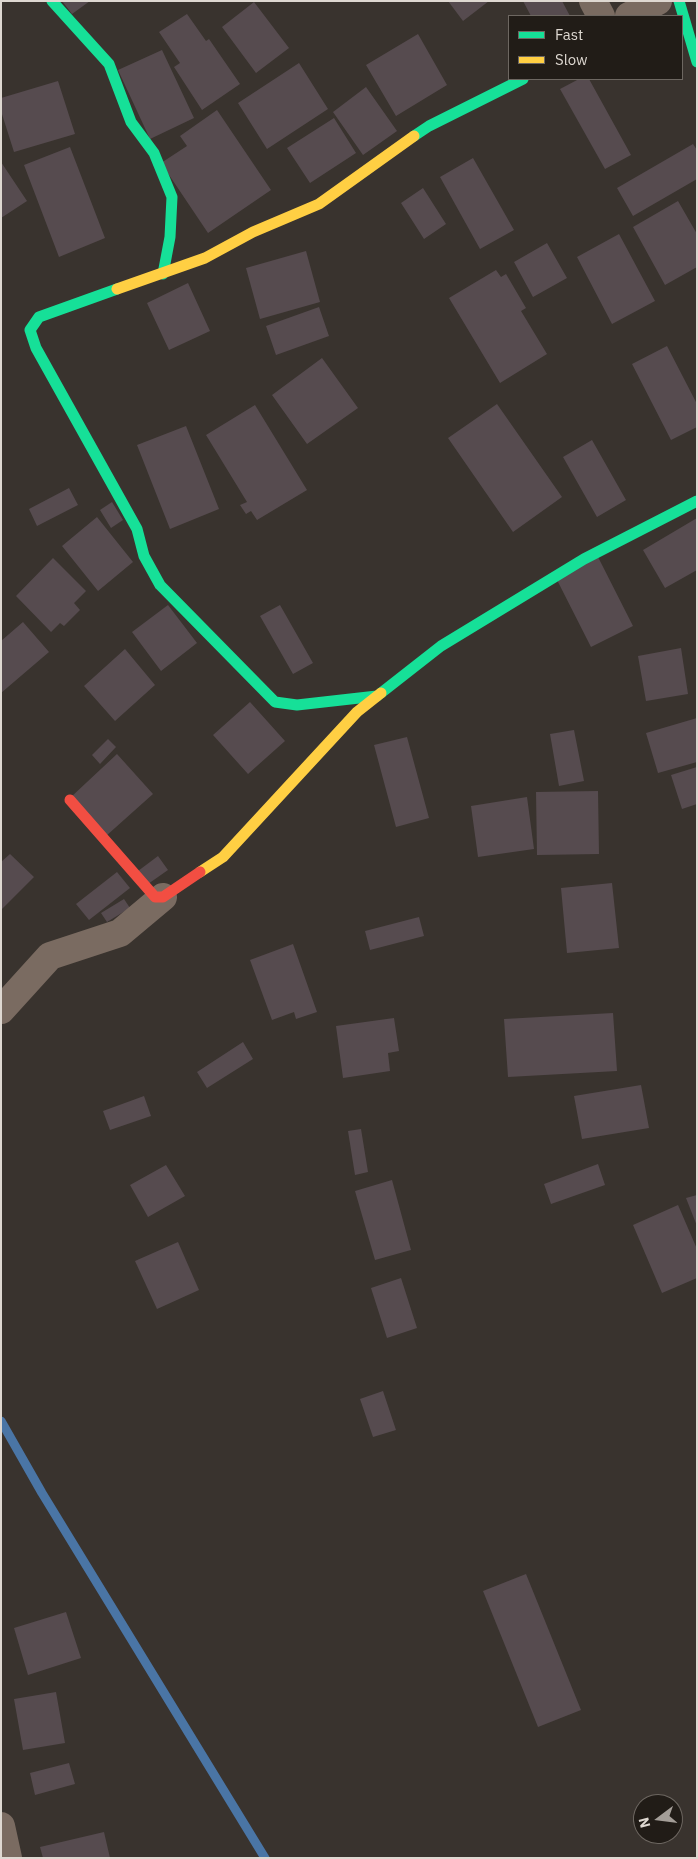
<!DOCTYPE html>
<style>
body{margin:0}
#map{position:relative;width:698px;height:1859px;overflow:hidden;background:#39332e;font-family:"IBM Plex Sans",sans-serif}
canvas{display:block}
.frame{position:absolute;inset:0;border:2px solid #ded8d1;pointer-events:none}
.legend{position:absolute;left:508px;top:15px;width:175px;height:65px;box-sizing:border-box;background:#211c17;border:1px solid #6d6761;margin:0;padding:6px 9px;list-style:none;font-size:15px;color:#ded8d1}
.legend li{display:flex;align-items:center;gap:10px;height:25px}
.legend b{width:25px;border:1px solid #6d6761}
.north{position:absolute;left:633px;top:1794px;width:50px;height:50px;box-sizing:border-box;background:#211c17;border:1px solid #6d6761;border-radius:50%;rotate:255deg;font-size:14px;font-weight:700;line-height:20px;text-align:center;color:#ded8d1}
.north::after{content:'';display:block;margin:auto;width:18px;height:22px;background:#a49e98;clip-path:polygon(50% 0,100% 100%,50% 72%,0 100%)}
</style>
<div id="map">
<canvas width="698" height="1859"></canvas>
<div class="frame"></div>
<ul class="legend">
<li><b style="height:6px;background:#16e098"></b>Fast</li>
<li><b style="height:6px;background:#ffcf43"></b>Slow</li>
</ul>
<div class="north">N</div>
</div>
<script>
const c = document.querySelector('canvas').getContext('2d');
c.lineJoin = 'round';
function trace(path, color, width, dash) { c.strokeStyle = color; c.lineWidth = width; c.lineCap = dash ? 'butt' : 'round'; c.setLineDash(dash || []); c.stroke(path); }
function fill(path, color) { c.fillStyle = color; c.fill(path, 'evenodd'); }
trace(new Path2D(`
 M1 1421 42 1493 265 1858`), '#4a75a5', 9);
fill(new Path2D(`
 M62 1H90L72 14Z
 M448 1H489L463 21Z
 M523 1H562L570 16H531Z
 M254 2 289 48 256 73 222 27Z
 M187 14 206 41 209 39 240 84 202 110 174 67 180 63 159 32Z
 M418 34 447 85 396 116 366 65Z
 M162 50 194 118 150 139 118 70Z
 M299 63 328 109 267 149 238 103Z
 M579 79H589L631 155 605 169 560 89Z
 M58 81 75 134 14 152 1 111V98Z
 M366 87 397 131 363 155 333 112Z
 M217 110 271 190 208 233 161 163 187 146 180 136Z
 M334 118 356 153 310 183 287 148Z
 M693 144 697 150V179L633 216 617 188Z
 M70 147 105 238 59 257 24 165Z
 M473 158 514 230 480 249 440 177Z
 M1 162 27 201 1 218Z
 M423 188 446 224 424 239 401 203Z
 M678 201 697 234V267L665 285 633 227Z
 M619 234 655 301 612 324 577 257Z
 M547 243 567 278 533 297 514 262Z
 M306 251 320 302 260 319 246 268Z
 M496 270 501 277 506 274 526 308 521 311 547 354 500 383 449 298Z
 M188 283 210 331 169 350 147 303Z
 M319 307 329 336 276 355 266 326Z
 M667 346 697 404V427L671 440 632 364Z
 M322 358 358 408 307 444 272 395Z
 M497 404 562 497 513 532 448 438Z
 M255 405 307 490 257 520 251 511 246 514 240 505 247 502 206 435Z
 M186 426 219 509 170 529 137 445Z
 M592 440 626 500 597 517 563 457Z
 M69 488 78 505 37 526 29 509Z
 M112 502 123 520 111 528 100 510Z
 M97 517 133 562 98 591 62 546Z
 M697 518V570L665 588 643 550Z
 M598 557 633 626 591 647 556 578Z
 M53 558 86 591 74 603 80 610 64 626 60 623 51 632 16 596Z
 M168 605 197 643 161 671 132 632Z
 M280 605 313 663 293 674 260 616Z
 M23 622 49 652 1 693V641Z
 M681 648 688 694 646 701 638 656Z
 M125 649 155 685 115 721 84 686Z
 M250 702 285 741 248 774 213 735Z
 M697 718V762L658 773 646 733Z
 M574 730 584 781 559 786 550 734Z
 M407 737 429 818 396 827 374 745Z
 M108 739 116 747 100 764 92 755Z
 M117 754 153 794 106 836 71 797Z
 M697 767V804L682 809 671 775Z
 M598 791 599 854 537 855 536 792Z
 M527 797 534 849 478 857 471 806Z
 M10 854 34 877 1 910V862Z
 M158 856 168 870 148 884 138 871Z
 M117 872 130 888 89 920 76 904Z
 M612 883 619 948 567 953 561 888Z
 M124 899 130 908 107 922 101 913Z
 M419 917 424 936 370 950 365 931Z
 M293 944 317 1012 296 1019 294 1012 272 1020 250 960Z
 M613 1013 617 1071 508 1077 504 1019Z
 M394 1018 399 1051 388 1053 390 1071 343 1078 336 1026Z
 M243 1042 253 1059 207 1088 197 1072Z
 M641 1085 649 1128 582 1139 574 1096Z
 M144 1096 151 1116 110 1130 103 1111Z
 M361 1129 368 1172 355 1175 348 1131Z
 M598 1164 605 1185 551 1204 544 1184Z
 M166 1165 185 1196 148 1217 130 1185Z
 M392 1180 411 1250 375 1260 355 1191Z
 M697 1195V1226L686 1198Z
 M678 1205 697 1249V1278L662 1293 633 1225Z
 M178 1242 199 1290 157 1309 135 1261Z
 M401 1278 417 1328 387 1338 371 1288Z
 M383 1391 396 1430 373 1437 360 1399Z
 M526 1574 581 1710 538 1727 483 1591Z
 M66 1612 81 1658 28 1675 14 1628Z
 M56 1692 65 1743 23 1750 14 1699Z
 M69 1763 75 1784 35 1795 30 1773Z
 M104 1832 110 1858H43L40 1847Z`), '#564b4f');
trace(new Path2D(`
 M593 1 601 16
 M629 16 658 1
 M1 1010 50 956 120 933 163 897
 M1 1826 8 1858`), '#7a6b61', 28);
trace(new Path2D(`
 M52 1 109 64 131 122 154 153 172 197 170 237 163 274
 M679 1 697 62
 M414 136 429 126 523 79
 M117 289 39 317 30 330 36 348 137 529 144 556 160 585 275 702 297 705 377 696
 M381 693 441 646 584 559 697 501`), '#16e098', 11);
trace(new Path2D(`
 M117 289 205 258 253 232 319 204 414 136
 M200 872 223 857 357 712 381 693`), '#ffcf43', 11);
trace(new Path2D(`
 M70 800 155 897H163L200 872`), '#f24e42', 11);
</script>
